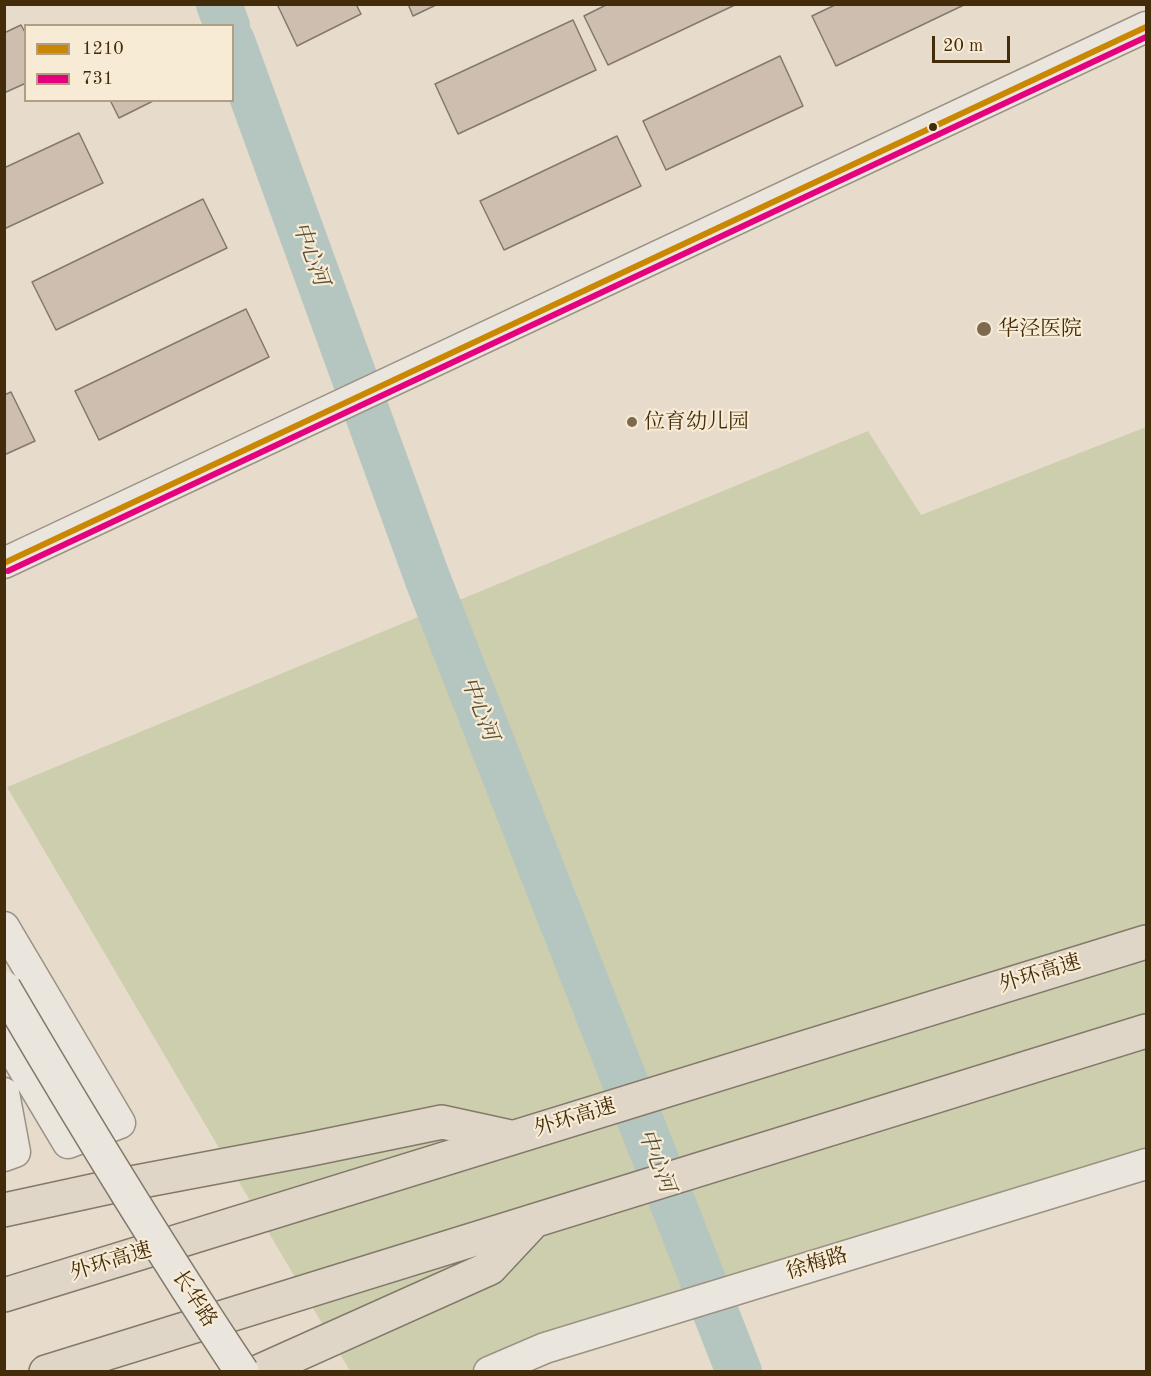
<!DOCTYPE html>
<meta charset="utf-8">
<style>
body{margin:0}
#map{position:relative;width:1151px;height:1376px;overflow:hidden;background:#e7dccb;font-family:"Old Standard TT",serif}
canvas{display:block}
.frame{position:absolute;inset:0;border:6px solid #432c0a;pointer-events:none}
.legend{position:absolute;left:24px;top:24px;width:210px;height:78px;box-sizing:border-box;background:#f7ebd5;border:2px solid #af9f84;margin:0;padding:8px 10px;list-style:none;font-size:18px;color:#432c0a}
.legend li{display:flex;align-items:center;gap:12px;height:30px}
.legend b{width:30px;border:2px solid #af9f84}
.scale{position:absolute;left:932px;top:36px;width:78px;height:27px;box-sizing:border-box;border:3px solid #432c0a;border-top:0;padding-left:8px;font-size:18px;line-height:21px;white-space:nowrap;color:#432c0a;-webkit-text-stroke:4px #f7ebd5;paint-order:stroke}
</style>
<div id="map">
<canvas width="1151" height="1376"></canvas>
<div class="frame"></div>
<ul class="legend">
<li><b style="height:8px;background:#ca8802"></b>1210</li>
<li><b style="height:8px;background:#e5007d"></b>731</li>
</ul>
<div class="scale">20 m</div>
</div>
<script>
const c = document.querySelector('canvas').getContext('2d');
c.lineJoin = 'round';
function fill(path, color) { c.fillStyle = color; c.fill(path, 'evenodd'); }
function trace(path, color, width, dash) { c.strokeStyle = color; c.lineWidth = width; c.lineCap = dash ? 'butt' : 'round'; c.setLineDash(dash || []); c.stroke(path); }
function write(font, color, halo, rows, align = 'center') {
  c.font = font + ' "Old Standard TT","Noto Serif SC",serif'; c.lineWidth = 4.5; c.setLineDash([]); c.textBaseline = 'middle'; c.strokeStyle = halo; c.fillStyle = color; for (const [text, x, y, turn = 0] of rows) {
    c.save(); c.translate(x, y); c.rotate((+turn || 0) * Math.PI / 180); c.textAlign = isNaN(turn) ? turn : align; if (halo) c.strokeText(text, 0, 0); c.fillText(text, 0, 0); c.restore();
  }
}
fill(new Path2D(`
 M1146 427V1181L525 1371H350L7 787 868 431 921 515Z`), '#cdcead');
trace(new Path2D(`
 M219 4 227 26
 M232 41 428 580 739 1372`), '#b5c5c0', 46);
const building = new Path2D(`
 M277 4H356L361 14 297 46Z
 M408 4H438L413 16Z
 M608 4H737L608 65 584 16Z
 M837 4H966L836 66 812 16Z
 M573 20 596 70 458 134 435 84Z
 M21 25 26 34V83L4 93V33Z
 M780 56 803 106 666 170 643 121Z
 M110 100H155L119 118Z
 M79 133 103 183 4 229V168Z
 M617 136 641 186 504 250 480 201Z
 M203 199 227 248 56 330 32 282Z
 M246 309 269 357 99 440 75 391Z
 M11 392 35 441 4 455V395Z`);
fill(building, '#cebeb0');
trace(building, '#82796b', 1.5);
const street = new Path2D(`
 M4 563 1146 27
 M4 927 120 1123 68 1143 4 1036
 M4 1093 15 1152 4 1156
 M489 1372 545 1348 1146 1164`);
const highway = new Path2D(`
 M4 1210 110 1187 306 1150 442 1122 511 1137
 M4 1295 1146 942
 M46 1372 1146 1031
 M258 1372 490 1268 533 1222`);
trace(street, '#9b9284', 33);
trace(highway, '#82796b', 36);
trace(street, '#ebe6dd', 30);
trace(highway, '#dfd6c8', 33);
const secondaryBridge = new Path2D(`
 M4 988C80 1118 158 1246 242 1372`);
trace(secondaryBridge, '#82796b', 36, []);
trace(secondaryBridge, '#ebe6dd', 33);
trace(new Path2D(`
 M4 563 1146 27`), '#ca8802', 6);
trace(new Path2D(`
 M8 571 1146 37`), '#e5007d', 6);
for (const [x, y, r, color] of [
 [933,127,5,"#432c0a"],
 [984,329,8,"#7c6a4e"],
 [632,422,6,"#7c6a4e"]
]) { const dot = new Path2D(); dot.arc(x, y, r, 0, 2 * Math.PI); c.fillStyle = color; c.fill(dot); trace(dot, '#f7ebd5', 2); }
write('21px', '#432c0a', '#f7ebd5', [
 ["华泾医院",998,329],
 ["位育幼儿园",644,422]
], 'left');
write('21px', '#432c0a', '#f7ebd5', [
 ["外环高速",1040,974,-17],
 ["外环高速",575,1118,-17],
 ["外环高速",111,1262,-17],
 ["徐梅路",817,1264,-17],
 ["长华路",194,1299,57]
]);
write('italic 22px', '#5a5036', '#f7ebd5', [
 ["中心河",310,254,70],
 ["中心河",479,709,69],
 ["中心河",656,1161,69]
]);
</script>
